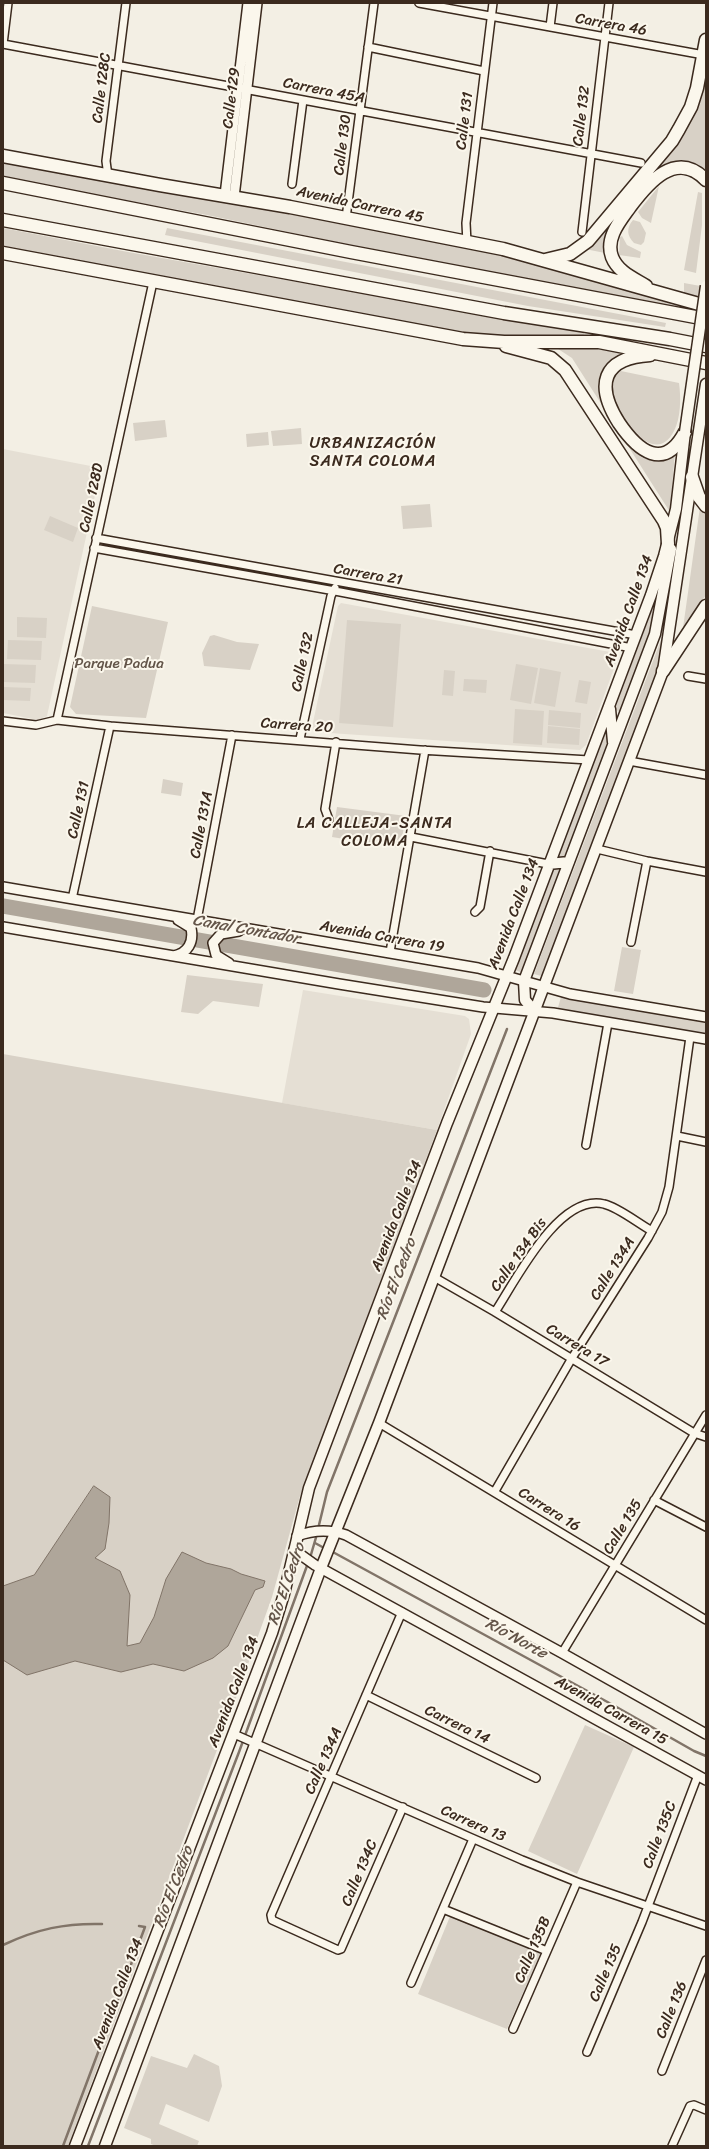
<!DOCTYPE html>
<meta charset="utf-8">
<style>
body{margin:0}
#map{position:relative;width:709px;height:2149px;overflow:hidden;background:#f3efe4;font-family:Sriracha,sans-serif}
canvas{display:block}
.frame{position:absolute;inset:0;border:4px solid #3b2a1e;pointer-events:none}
</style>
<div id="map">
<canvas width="709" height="2149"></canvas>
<div class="frame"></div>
</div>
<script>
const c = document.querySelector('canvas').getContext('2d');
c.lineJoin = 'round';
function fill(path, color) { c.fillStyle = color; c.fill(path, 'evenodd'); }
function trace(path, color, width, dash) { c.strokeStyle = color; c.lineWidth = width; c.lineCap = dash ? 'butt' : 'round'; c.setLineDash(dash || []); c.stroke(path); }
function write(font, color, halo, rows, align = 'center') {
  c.font = font + ' Sriracha,sans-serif'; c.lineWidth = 4; c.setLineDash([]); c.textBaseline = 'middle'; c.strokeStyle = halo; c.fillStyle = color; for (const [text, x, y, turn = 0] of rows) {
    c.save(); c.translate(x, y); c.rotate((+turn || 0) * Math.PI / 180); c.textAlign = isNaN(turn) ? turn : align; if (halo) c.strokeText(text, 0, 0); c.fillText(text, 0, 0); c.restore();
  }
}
fill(new Path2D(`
 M3 449 101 468 47 716 38 720 3 713Z
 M341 603 610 652 615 656 616 663 586 745 580 750 315 732 312 727 338 606Z
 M303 990 465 1016 469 1019 471 1034 437 1130 282 1103Z`), '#e5dfd4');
fill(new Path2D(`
 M706 77V170C686 157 671 162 651 172L703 89Z
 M3 159 228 200 537 262 682 305V308L351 245 207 215 3 178Z
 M659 186 651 223 642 218 638 212Z
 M698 192 702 193V225L696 273 684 270Z
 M633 220 640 222 646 233 644 242 641 245 634 243C627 236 626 228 633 220Z
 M3 228 128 252 584 333 583 338C532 338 482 336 431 328L21 251 3 247Z
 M167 228 666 323 665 327 528 306 165 235Z
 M602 230 608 233 605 253 585 249Z
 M622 236 627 245 641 252 640 258 619 255 620 237Z
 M684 283 706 287V301L684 294Z
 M555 347H585L622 353C614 358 603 364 601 374 600 378 600 386 601 390 606 404 630 452 643 458 653 462 666 456 675 452L670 512 572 358Z
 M616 370 679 383C681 397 681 418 674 431 661 457 639 440 627 424 620 415 613 406 612 394 610 385 613 378 616 370Z
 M165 420 167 437 135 441 133 423Z
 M301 428 302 444 273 446 271 431Z
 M268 432 269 445 247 447 246 434Z
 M430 504 432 527 403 529 401 506Z
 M700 507 706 512V595L683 628Z
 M50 516 78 528 73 542 44 530Z
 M664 577 654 632 621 713 615 709Z
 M92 606 168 622 146 718 76 714 70 707Z
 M17 617 47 618 46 638 17 637Z
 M347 620 401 624 393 727 339 723Z
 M664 632 659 671 545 977 534 974Z
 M214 635 237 642 259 644 250 670 204 666 202 653 210 636Z
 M8 640 42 641 41 660 7 659Z
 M3 664 36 665 35 683 3 682Z
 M516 664 538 668 531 704 510 700Z
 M540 668 561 672 555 707 534 703Z
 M444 670 455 671 453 696 442 695Z
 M464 679 487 680 486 693 463 691Z
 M579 680 591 682 587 704 575 702Z
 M4 687 31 688 30 701 3 700Z
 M515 709 544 711 542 745 513 743Z
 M549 710 581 713 580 728 548 725Z
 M548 726 580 729 579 745 547 743Z
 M607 729 612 739 567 857 562 858 557 855Z
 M163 779 183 783 181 796 161 793Z
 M337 807 406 816 400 848 332 837Z
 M556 866 562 871 523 973 515 970 552 870Z
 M622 947 641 950 633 994 614 991Z
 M187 975 263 984 259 1007 213 1001 198 1014 181 1012Z
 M561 997 706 1022V1034L557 1011Z
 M3 1054 437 1130 300 1496 272 1597 226 1726 68 2146H3Z
 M585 1725 634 1747 577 1874 528 1851Z
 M451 1914 541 1952 507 2029 418 1994Z
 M194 2054 219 2066 222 2086 209 2122 166 2104 159 2124 199 2141 197 2146H156L151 2144V2139L124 2128 151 2056 187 2068Z`), '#d8d1c6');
const water = new Path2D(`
 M94 1486 110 1497 109 1523 105 1549 95 1558 120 1571 130 1595 127 1646 140 1643 154 1617 166 1579 182 1552 206 1563 231 1569 241 1574 265 1581 263 1587 255 1590 228 1646 213 1658 184 1671 153 1664 121 1672 75 1661 27 1675 3 1660V1586L34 1575Z`);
fill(water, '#afa69a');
trace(water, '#817468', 1);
trace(new Path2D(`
 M318 1529 327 1492 507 1029
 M315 1543 326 1549
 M331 1551 613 1705 694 1751 706 1756
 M310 1558 317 1534
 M3 1945C37 1929 65 1923 102 1924
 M63 2146 145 1927 139 1926
 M88 2146 239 1752 308 1563`), '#817468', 2.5);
trace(new Path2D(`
 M3 906 484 990`), '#afa69a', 15);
const street = new Path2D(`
 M419 3 704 55
 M550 27 553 3
 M3 44 641 163
 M3 44 8 3
 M368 47 484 71
 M108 176 106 161 126 3
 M292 184 303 100
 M346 218 374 3
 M582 232 609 3
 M467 243 466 223 493 3
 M96 538 636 635
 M94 548 335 591 632 648
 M688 676 706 679
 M57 720 153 282
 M3 721 36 725 57 720 110 726 420 750 589 760
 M300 739 331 596 335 588
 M629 761 706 775
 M329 820 325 809 336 742
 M411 837 548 864
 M597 849 647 861 706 872
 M72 899 110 726
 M475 912 480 907 490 851
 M197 920 232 735
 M631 942 647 861
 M390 952 425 750
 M677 1136 706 1142
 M586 1145 608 1023
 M434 1277 495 1312 694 1433 706 1437
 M495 1312C516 1280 559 1193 604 1204 618 1207 639 1224 652 1231
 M379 1423 706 1620
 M495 1491 572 1358 648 1238 662 1212 669 1187 690 1037
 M654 1500 706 1527
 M402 1612 271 1915 272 1920 338 1950 341 1949 403 1807
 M562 1653 706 1415
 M366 1695 536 1778
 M234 1734 522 1860 577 1882 706 1926
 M443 1909 547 1951
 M411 1983 473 1839
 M513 2029 577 1882
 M587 2052 642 1922 698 1775
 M662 2071 706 1960
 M672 2146 690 2106 694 2105 706 2110`);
const secondary = new Path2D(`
 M225 195 248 3
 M234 197 257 3
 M3 887 478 968 570 994 706 1017
 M3 927 339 984 483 1007 553 1013 706 1039
 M174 956C188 953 194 942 191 928L178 920
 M229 963 216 955 213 943 221 934 239 931
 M297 1536C313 1530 329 1529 346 1535L562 1653 706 1734
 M294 1550 315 1565 706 1780`);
const primary = new Path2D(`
 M610 709 613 742
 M548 864 569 862
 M535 1012 525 1000 524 981 655 634 671 549
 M75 2146 272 1633 284 1594 309 1488 447 1123 514 958 651 595 664 556 676 509 685 432
 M105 2146 321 1568 379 1423 663 671 706 384`);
const highway = new Path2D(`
 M3 156 160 185 290 207 503 249 706 306
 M3 183 351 252 706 319
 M3 220 504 313 670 339 706 346
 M3 253 463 339 504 342H599L706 363
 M545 260 570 254 588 241 672 141 679 129 691 107 697 88 706 40
 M646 286C633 278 618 272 612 257 605 238 620 221 630 207 648 183 676 149 706 180
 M506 346 551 358 565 370 664 521 667 528 668 544
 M650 355C602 358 595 385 619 423 638 451 664 472 685 432
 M692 477 699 497 706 506
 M663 671 706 606`);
trace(street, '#3b2a1e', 10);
trace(secondary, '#3b2a1e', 12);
trace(primary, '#3b2a1e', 13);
trace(highway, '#3b2a1e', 15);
trace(street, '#fbf7ec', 7);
trace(secondary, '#fbf7ec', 9);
trace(primary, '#fbf7ec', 10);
trace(highway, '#fbf7ec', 12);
const primaryBridge = new Path2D(`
 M685 432 706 286`);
trace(primaryBridge, '#3b2a1e', 13, []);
trace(primaryBridge, '#fbf7ec', 10);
write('15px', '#3b2a1e', '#fbf7ec', [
 ["Carrera 46",611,25,10],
 ["Calle 128C",102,88,-83],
 ["Carrera 45A",324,91,11],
 ["Calle 129",232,98,-83],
 ["Calle 132",582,116,-83],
 ["Calle 131",465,121,-83],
 ["Calle 130",343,145,-83],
 ["Avenida Carrera 45",360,205,12],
 ["Calle 128D",92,498,-78],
 ["Carrera 21",368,575,10],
 ["Avenida Calle 134",629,611,-70],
 ["Calle 132",303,662,-78],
 ["Carrera 20",297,726,4],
 ["Calle 131",79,810,-78],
 ["Calle 131A",202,825,-79],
 ["Avenida Calle 134",514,914,-69],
 ["Avenida Carrera 19",382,937,10],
 ["Avenida Calle 134",397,1216,-69],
 ["Calle 134 Bis",519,1255,-55],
 ["Calle 134A",613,1269,-58],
 ["Carrera 17",577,1346,31],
 ["Carrera 16",549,1510,32],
 ["Calle 135",623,1527,-59],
 ["Avenida Calle 134",234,1692,-69],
 ["Avenida Carrera 15",611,1711,29],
 ["Carrera 14",457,1725,26],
 ["Calle 134A",324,1761,-66],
 ["Carrera 13",473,1824,24],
 ["Calle 135C",660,1835,-69],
 ["Calle 134C",360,1873,-67],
 ["Calle 135B",533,1950,-67],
 ["Calle 135",606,1973,-67],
 ["Avenida Calle 134",118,1994,-69],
 ["Calle 136",672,2010,-68]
]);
write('15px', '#625448', '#fbf7ec', [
 ["Parque Padua",119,664]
]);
c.letterSpacing = '1px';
write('16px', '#3b2a1e', '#fbf7ec', [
 ["URBANIZACIÓN",373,444],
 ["SANTA COLOMA",373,462],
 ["LA CALLEJA-SANTA",375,824],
 ["COLOMA",375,842]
]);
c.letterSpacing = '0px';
write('italic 16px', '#645549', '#fbf7ec', [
 ["Canal Contador",246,930,10],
 ["Río El Cedro",397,1279,-69],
 ["Río El Cedro",287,1584,-71],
 ["Río Norte",516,1639,29],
 ["Río El Cedro",174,1887,-69]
]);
</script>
